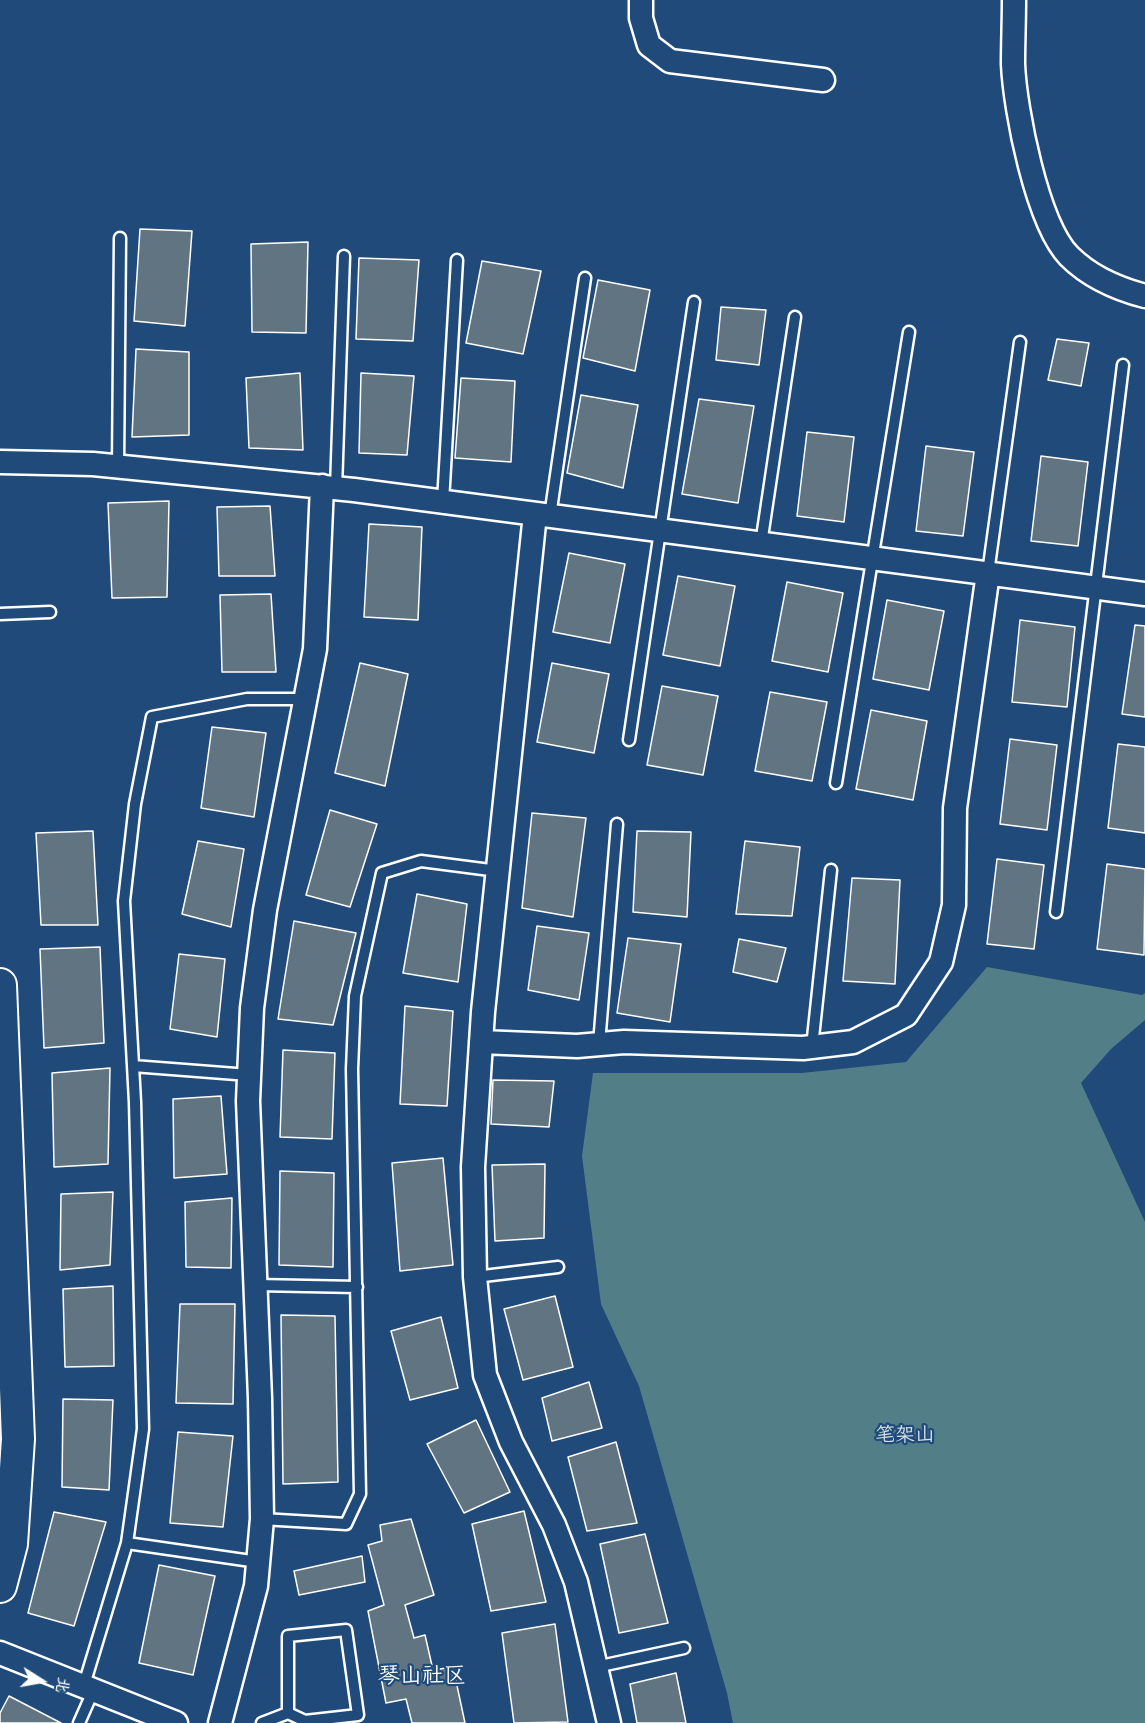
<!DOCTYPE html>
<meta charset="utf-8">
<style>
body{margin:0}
#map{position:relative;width:1145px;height:1723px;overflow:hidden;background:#1f4a7a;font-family:"Gochi Hand","LXGW WenKai TC",sans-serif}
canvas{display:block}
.north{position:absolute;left:12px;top:1651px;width:60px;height:60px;-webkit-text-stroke:4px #1f4a7a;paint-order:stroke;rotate:101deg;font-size:16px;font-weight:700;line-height:24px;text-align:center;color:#fff}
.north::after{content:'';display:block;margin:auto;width:21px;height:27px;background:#fff;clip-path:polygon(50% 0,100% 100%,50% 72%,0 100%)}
</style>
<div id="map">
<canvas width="1145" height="1723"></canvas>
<div class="north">北</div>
</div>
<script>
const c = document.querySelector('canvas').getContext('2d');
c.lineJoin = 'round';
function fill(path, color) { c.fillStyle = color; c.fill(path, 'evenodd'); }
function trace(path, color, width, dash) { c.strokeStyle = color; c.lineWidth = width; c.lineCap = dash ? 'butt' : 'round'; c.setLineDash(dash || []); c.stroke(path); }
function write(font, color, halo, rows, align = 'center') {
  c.font = font + ' "Gochi Hand","LXGW WenKai TC",sans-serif'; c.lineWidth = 4.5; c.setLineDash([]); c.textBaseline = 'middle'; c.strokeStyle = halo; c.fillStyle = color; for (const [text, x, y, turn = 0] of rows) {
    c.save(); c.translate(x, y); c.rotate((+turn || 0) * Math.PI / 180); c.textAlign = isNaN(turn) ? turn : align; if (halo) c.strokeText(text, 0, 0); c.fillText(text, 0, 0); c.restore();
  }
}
fill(new Path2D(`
 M987 967 1142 995 1145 993V1020L1111 1049 1081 1083 1145 1222V1723H733L727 1693 639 1386 601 1304 582 1156 593 1073H802L906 1062Z`), '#527f87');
const building = new Path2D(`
 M140 229 192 231 185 326 134 321Z
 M308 242 306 333 252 332 251 244Z
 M359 258 419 260 413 341 356 339Z
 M482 261 541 271 523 354 466 343Z
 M598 280 650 290 635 371 583 358Z
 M721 307 766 310 759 365 716 360Z
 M1057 339 1089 343 1081 386 1048 380Z
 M136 349 189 352V435L132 437Z
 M300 373 303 450 249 448 246 378Z
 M361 373 414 376 407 455 359 453Z
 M461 378 515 381 511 462 455 458Z
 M581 395 638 405 623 488 567 473Z
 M699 399 754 406 738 503 682 494Z
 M807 432 854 437 844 522 797 516Z
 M926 446 974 452 963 536 916 531Z
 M1041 456 1088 462 1078 546 1031 541Z
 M169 501 167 597 112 598 108 503Z
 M270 506 275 576H219L217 507Z
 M369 524 422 527 418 620 364 617Z
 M569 553 625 564 610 643 553 632Z
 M678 576 735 586 720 666 663 655Z
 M787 582 843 593 828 672 772 661Z
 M271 594 276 672H222L220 595Z
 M887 600 944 611 929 690 873 679Z
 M1020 620 1075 627 1067 707 1012 702Z
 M1135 625 1145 626V717L1122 714Z
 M360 663 408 674 385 786 335 773Z
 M552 663 609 674 594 753 537 742Z
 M662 686 718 696 703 775 647 765Z
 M770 692 827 702 812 781 755 771Z
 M871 710 927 721 913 800 856 789Z
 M212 727 266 733 254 817 201 808Z
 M1010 739 1057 745 1047 830 1000 824Z
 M1118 744 1145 747V833L1108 828Z
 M330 810 377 824 350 907 306 895Z
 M532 813 586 818 573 917 522 908Z
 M93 831 98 925H41L36 833Z
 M637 831 691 832 687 917 633 912Z
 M198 841 244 849 231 927 182 914Z
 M745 841 800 847 792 916 736 914Z
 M997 859 1044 865 1034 949 987 944Z
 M1107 864 1145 869 1144 955 1097 949Z
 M852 878 900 880 895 984 843 981Z
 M417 894 467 904 458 982 403 973Z
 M294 921 356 933 333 1025 278 1019Z
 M537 926 589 933 579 1000 528 990Z
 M628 938 681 944 670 1022 617 1013Z
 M739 939 786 948 777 982 733 972Z
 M100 947 104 1043 44 1048 40 949Z
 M179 954 225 959 217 1037 170 1029Z
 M405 1006 453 1011 447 1106 400 1104Z
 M283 1050 335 1053 332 1139 280 1137Z
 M110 1068 108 1164 54 1167 52 1073Z
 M493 1080 554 1081 549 1127 491 1124Z
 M221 1096 227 1174 174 1178 173 1099Z
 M443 1158 453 1265 400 1271 392 1163Z
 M545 1164 544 1238 495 1241 492 1165Z
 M280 1171 334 1173 333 1267 279 1265Z
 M113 1192 110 1265 60 1270 61 1194Z
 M232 1198 231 1268 186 1267 185 1202Z
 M113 1286 114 1366 65 1367 63 1289Z
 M555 1296 573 1367 523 1380 504 1309Z
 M180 1304H235L233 1404 176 1403Z
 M281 1315 335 1316 338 1482 283 1484Z
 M441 1317 458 1388 410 1400 391 1331Z
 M589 1382 602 1428 552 1441 542 1398Z
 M63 1399 113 1400 109 1490 62 1487Z
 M476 1420 510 1492 464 1513 427 1444Z
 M178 1432 233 1436 223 1527 170 1523Z
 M616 1442 637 1523 587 1531 568 1457Z
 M524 1511 546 1602 491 1611 472 1524Z
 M54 1512 106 1522 74 1626 28 1613Z
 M411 1519 434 1595 405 1605 414 1638 425 1635 433 1670 453 1667 465 1723H412L406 1699 386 1703 368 1611 384 1605 368 1545 382 1541 380 1525Z
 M645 1534 668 1623 619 1633 600 1544Z
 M362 1556 365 1582 299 1595 294 1571Z
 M159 1565 215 1576 193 1675 139 1663Z
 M555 1624 568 1722 514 1723 502 1633Z
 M676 1673 686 1723H637L630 1684Z
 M9 1696 61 1723H0V1713Z`);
fill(building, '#617482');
trace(building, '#fff', 1.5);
const lane = new Path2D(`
 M118 467 120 238
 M336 488 344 256
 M443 502 457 260
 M550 516 585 278
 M761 544 795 317
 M988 573 1020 342
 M0 614 50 612
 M629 740 694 302
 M836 783 909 332
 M1056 912 1123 365
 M599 1044 617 824
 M812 1047 831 870
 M133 1066 249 1075
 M475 1277 558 1267
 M256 1285 357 1287
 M262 1519 346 1524 360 1494 352 1069 355 996 382 873 421 861 498 871
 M127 1543 258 1562
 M596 1667 684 1648
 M84 1685 127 1543 143 1429 135 1102 124 901 135 804 152 717 247 699H306
 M79 1723 94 1689
 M262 1723 288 1713 305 1721 358 1715 346 1630 288 1636V1713`);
const street = new Path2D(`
 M641 0V18L649 45 670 61 823 80
 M1014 0C1014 21 1013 43 1013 64 1015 110 1037 223 1069 256 1089 276 1118 289 1145 296
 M0 462 93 464 354 490 1145 594
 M535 514 483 1012 473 1167 475 1277 485 1375 511 1442 554 1525 576 1582 609 1723
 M481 1042 577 1046 624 1042 803 1048 853 1042 906 1015 941 962 954 905 955 808 988 573
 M0 1653 176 1723
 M220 1723 256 1586 262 1519 260 1398 248 1101 252 1008 265 910 315 649 322 486`);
const secondary = new Path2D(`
 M0 985 18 1439 11 1544 0 1586`);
trace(lane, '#fff', 15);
trace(street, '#fff', 27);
trace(secondary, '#fff', 36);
trace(lane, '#1f4a7a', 10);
trace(street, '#1f4a7a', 22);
trace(secondary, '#1f4a7a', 32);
write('20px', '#d4dfe1', '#1f4a7a', [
 ["笔架山",905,1438]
]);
write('22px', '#fff', '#1f4a7a', [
 ["琴山社区",422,1679]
]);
</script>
